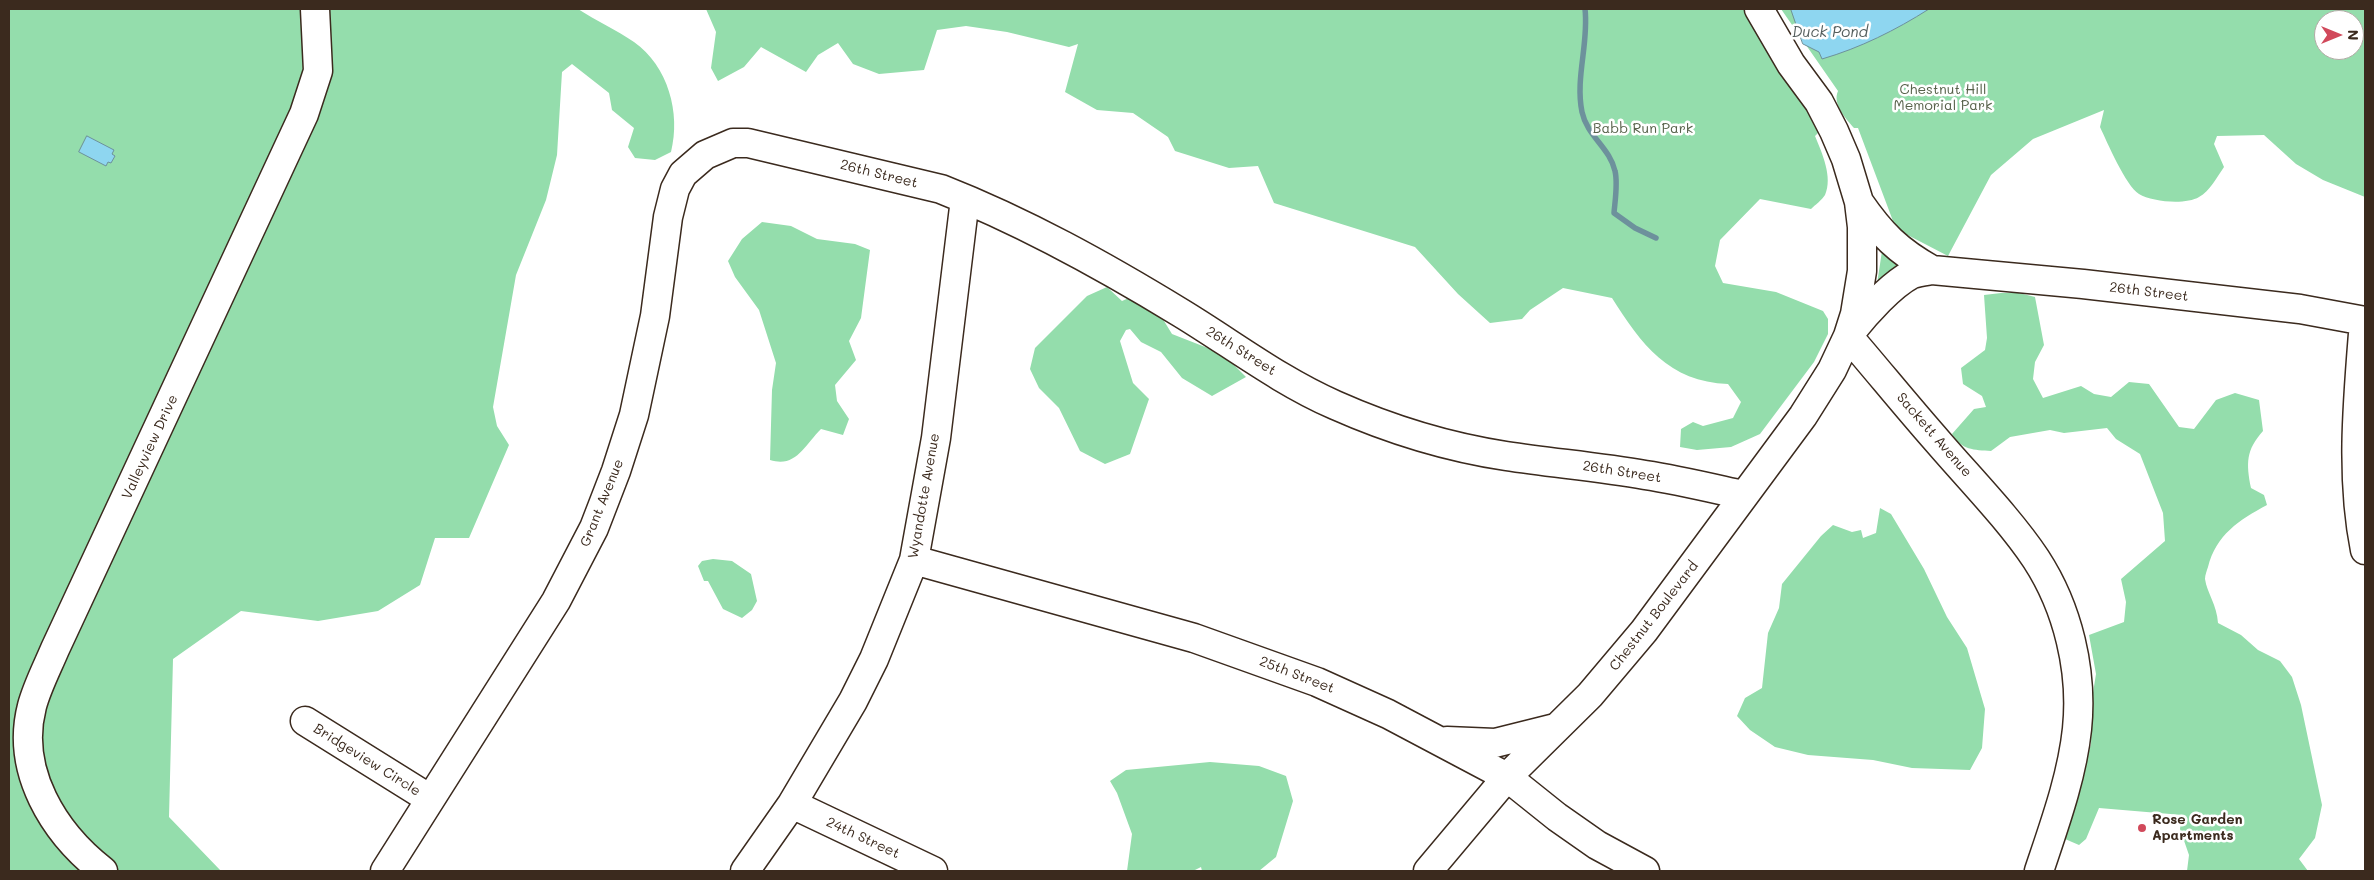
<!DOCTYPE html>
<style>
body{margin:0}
#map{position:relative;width:2374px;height:880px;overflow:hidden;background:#fff;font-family:Mali,sans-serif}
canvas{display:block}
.frame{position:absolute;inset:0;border:10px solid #3b2a1e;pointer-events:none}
.north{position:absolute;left:2314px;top:10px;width:50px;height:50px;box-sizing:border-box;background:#fff;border:1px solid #b1aaa5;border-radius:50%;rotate:90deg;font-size:14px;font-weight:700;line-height:20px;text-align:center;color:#3b2a1e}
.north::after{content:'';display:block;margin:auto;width:18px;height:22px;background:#d1495b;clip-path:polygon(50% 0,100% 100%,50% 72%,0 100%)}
</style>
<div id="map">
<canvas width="2374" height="880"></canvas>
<div class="frame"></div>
<div class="north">N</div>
</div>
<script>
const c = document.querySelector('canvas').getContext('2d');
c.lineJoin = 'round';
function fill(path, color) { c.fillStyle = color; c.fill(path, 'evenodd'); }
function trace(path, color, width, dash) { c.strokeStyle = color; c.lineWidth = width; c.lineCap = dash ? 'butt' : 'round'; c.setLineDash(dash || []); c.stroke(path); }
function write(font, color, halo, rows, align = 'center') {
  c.font = font + ' Mali,sans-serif'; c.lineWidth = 5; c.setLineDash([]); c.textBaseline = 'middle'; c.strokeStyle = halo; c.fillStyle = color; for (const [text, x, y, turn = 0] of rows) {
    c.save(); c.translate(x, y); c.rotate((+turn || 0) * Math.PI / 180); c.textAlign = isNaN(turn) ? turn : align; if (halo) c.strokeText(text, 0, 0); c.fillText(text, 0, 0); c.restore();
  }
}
fill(new Path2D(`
 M9 9H578C596 21 617 30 634 42 668 66 681 113 671 152L655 160 635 158 628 147 634 128 612 110 609 93 572 64 562 72 557 155 546 200 516 275 493 407 497 426 509 445 469 538H435L420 585 378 611 318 621 241 611 173 659 169 817 221 871H9Z
 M706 9H1759L1829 122 1815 136C1822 153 1833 177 1825 195 1822 200 1815 205 1811 209L1760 199 1720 240 1715 266 1723 283 1776 292 1823 311 1828 319V334L1814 362 1760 434 1731 447 1697 450 1680 447 1681 429 1693 422 1703 426 1733 418 1741 402 1728 384C1669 382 1641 344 1612 298L1563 288 1530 310 1522 319 1490 323 1458 294 1415 247 1274 203 1258 166 1229 168 1175 151 1168 137 1133 113 1097 110 1065 92 1078 44 1069 47 1007 32 966 26 937 30 924 70 879 74 853 64 838 43 818 55 806 72 761 47 744 67 718 81 711 68 716 32Z
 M1781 9H2365V197L2323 180 2296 164 2264 135 2217 136 2214 144 2224 167C2217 177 2210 191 2199 197 2186 205 2152 202 2139 194 2126 186 2107 142 2100 127L2104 110 2033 139 1991 175 1948 256 1896 229 1858 128H1854C1846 119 1832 104 1838 91ZM2324 20H2354V50H2324Z
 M762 222 791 226 817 239 855 244 870 250 861 318 849 341 856 360 835 385 837 401 849 419 843 435 821 429C804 446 796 468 770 460L772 390 776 363 759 310 735 277 728 261 742 239Z
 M1882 251 1899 263 1881 285 1877 284Z
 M1107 287 1122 301 1140 293 1161 316 1172 334 1223 354 1246 377 1212 396 1182 378 1161 352 1141 342 1130 329 1126 330 1120 341 1133 383 1149 399 1130 454 1105 464 1080 451 1059 408 1039 388 1030 369 1035 348 1087 296Z
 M2001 293H2019L2035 297 2044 345 2035 362 2033 379 2043 398 2081 386 2094 394 2111 397 2129 382 2149 384 2179 427 2194 429 2216 400 2235 393 2259 400 2263 431C2246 450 2246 463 2251 488L2264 495 2267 505C2239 520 2216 535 2208 567 2207 570 2205 575 2205 579 2207 593 2217 605 2218 623L2241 635 2258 650 2280 661 2292 677 2301 705 2322 805 2315 838 2299 859 2308 871H2187L2189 855 2180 829 2182 815 2099 808 2086 839 2079 845 2065 839 2091 744 2092 699 2096 674 2089 635 2124 622 2126 602 2121 579 2165 541 2163 513 2140 454 2116 439 2107 428 2064 433 2050 430 2010 437 1991 451C1974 450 1961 450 1952 434L1974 409 1986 407 1982 396 1963 384 1961 368 1985 350 1987 338 1984 295Z
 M1880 508 1891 514 1924 569 1947 617 1967 648 1985 709 1982 748 1970 770 1912 768 1873 760 1808 755 1775 747 1750 730 1737 716 1745 698 1762 688 1768 633 1779 608 1782 584 1821 536 1833 525 1852 532 1861 530 1863 538 1876 533Z
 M713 559 732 561 751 574 757 601 752 610 742 618 723 609 708 581H704L698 566 702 561Z
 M1210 762 1259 766 1286 776 1293 801 1276 857 1259 871H1202L1201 867 1193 871H1127L1132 834 1117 793 1110 781 1126 770Z`), '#94ddac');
const water = new Path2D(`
 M1791 9H1929C1896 30 1860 48 1822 59L1819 52 1803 44Z
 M87 136 114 150 112 154 115 156 111 163 108 162 106 166 79 152Z`);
fill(water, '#8ed6f0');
trace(water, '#6d919c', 1);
trace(new Path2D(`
 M1585 9C1589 43 1575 78 1582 112 1587 136 1610 148 1615 171 1618 183 1615 201 1614 213L1635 228 1656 238`), '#6d919c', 5.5);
const minor = new Path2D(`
 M1859 202C1881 234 1898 251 1932 270
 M2364 321C2358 397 2350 475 2365 550
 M1851 332C1866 313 1891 285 1912 274 1918 272 1926 271 1932 270L2083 284 2300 309 2365 321
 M1848 336C1879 372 1908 408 1939 443 1970 479 2010 520 2036 559 2068 608 2083 671 2077 729 2072 777 2054 826 2039 871
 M914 560 1194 638 1317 682 1388 714 1507 777 1557 817 1597 845 1645 871
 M305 721 430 799
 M1447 741 1495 743 1555 728
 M792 804 933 871
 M103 871C54 833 15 771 32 706 37 687 47 668 55 649L304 114 318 71 315 9
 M385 871 556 601 594 528 616 471 634 415 655 316 668 217 675 189 683 174 705 155 733 143H748L941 189C1025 222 1104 266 1181 313 1232 344 1280 381 1335 405 1389 429 1447 447 1506 456 1552 463 1599 467 1645 475 1678 480 1711 488 1743 495
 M745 871 792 804 853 701 874 659 914 560 936 438 965 199
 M1428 871 1507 777 1590 695 1644 631 1803 416 1832 370 1848 336 1855 314 1862 271V227L1859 202 1846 159 1834 131 1819 102 1791 64 1759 9`);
trace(minor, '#3b2a1e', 31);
trace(minor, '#fff', 28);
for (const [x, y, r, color] of [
 [2142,828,5,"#d1495b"]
]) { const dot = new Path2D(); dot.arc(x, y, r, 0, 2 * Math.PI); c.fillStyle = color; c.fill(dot); trace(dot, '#fff', 2); }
write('14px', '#566049', '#fff', [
 ["Chestnut Hill",1943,90],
 ["Memorial Park",1943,106],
 ["Babb Run Park",1643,129]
]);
write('14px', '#3b2a1e', '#fff', [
 ["26th Street",879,174,14],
 ["26th Street",2149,292,7],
 ["26th Street",1241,351,32],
 ["Sackett Avenue",1934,435,49],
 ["Valleyview Drive",150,447,-65],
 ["26th Street",1622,472,9],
 ["Wyandotte Avenue",924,496,-80],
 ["Grant Avenue",602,503,-68],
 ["Chestnut Boulevard",1654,616,-52],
 ["25th Street",1297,675,21],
 ["Bridgeview Circle",367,760,32],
 ["24th Street",863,838,25]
]);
write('bold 14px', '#3b2a1e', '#fff', [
 ["Rose Garden",2152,820],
 ["Apartments",2152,836]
], 'left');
write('italic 15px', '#545e5d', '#fff', [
 ["Duck Pond",1830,32]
]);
</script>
